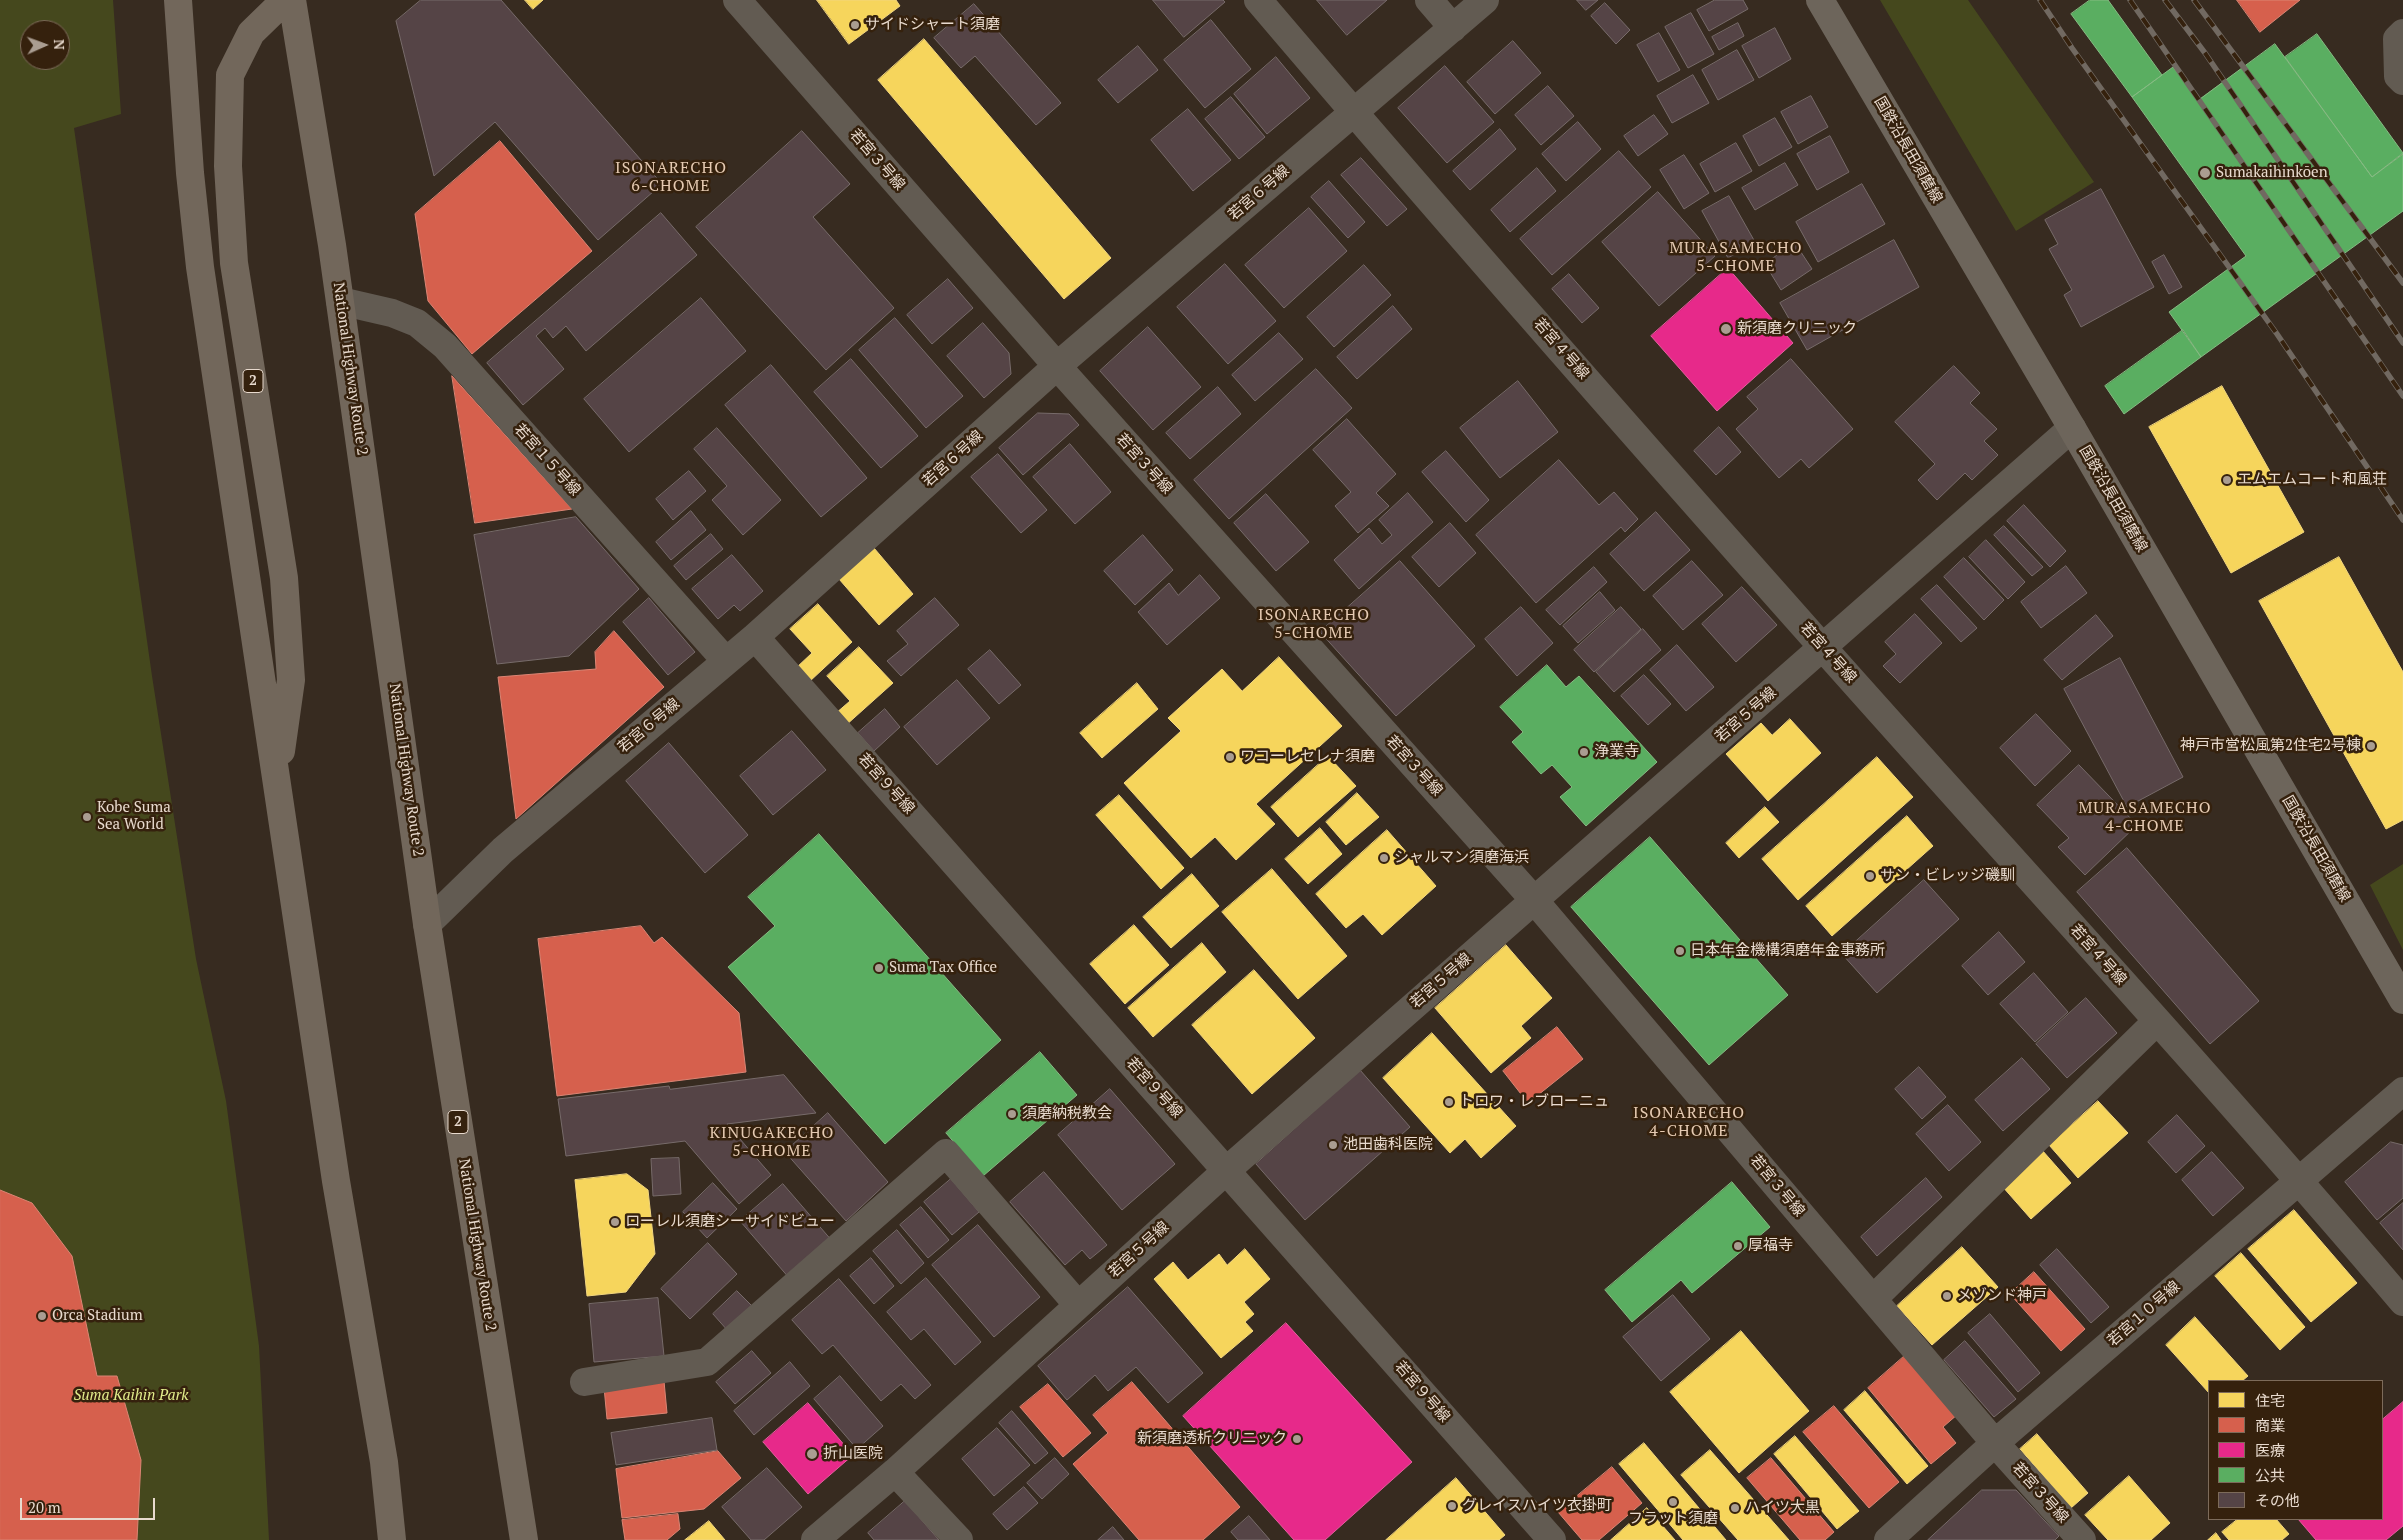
<!DOCTYPE html>
<meta charset="utf-8">
<style>
body{margin:0}
#map{position:relative;width:2403px;height:1540px;overflow:hidden;background:#372b20;font-family:"PT Serif","Noto Sans JP",serif}
canvas{display:block}
.legend{position:absolute;left:2208px;top:1380px;width:175px;height:140px;box-sizing:border-box;background:#35210d;border:1px solid #7d6b5a;margin:0;padding:6px 9px;list-style:none;font-size:15px;color:#e8dace}
.legend li{display:flex;align-items:center;gap:10px;height:25px}
.legend b{width:25px;border:1px solid #7d6b5a}
.north{position:absolute;left:20px;top:20px;width:50px;height:50px;box-sizing:border-box;background:#35210d;border:1px solid #7d6b5a;border-radius:50%;rotate:88deg;font-size:14px;font-weight:700;line-height:20px;text-align:center;color:#e8dace}
.north::after{content:'';display:block;margin:auto;width:18px;height:22px;background:#aa9d91;clip-path:polygon(50% 0,100% 100%,50% 72%,0 100%)}
.scale{position:absolute;left:20px;top:1498px;width:135px;height:22px;box-sizing:border-box;border:2px solid #e8dace;border-top:0;padding-left:6px;font-size:15px;line-height:18px;white-space:nowrap;color:#e8dace;-webkit-text-stroke:4px #35210d;paint-order:stroke}
</style>
<div id="map">
<canvas width="2403" height="1540"></canvas>
<ul class="legend">
<li><b style="height:14px;background:#f6d55c"></b>住宅</li>
<li><b style="height:14px;background:#d6604d"></b>商業</li>
<li><b style="height:14px;background:#e7298a"></b>医療</li>
<li><b style="height:14px;background:#5aae61"></b>公共</li>
<li><b style="height:14px;background:#554446"></b>その他</li>
</ul>
<div class="north">N</div>
<div class="scale">20 m</div>
</div>
<script>
const c = document.querySelector('canvas').getContext('2d');
c.lineJoin = 'round';
function fill(path, color) { c.fillStyle = color; c.fill(path, 'evenodd'); }
function trace(path, color, width, dash) { c.strokeStyle = color; c.lineWidth = width; c.lineCap = dash ? 'butt' : 'round'; c.setLineDash(dash || []); c.stroke(path); }
function write(font, color, halo, rows, align = 'center') {
  c.font = font + ' "PT Serif","Noto Sans JP",serif'; c.lineWidth = 5; c.setLineDash([]); c.textBaseline = 'middle'; c.strokeStyle = halo; c.fillStyle = color; for (const [text, x, y, turn = 0] of rows) {
    c.save(); c.translate(x, y); c.rotate((+turn || 0) * Math.PI / 180); c.textAlign = isNaN(turn) ? turn : align; if (halo) c.strokeText(text, 0, 0); c.fillText(text, 0, 0); c.restore();
  }
}
fill(new Path2D(`
 M0 0H113L121 114 74 128 152 676 196 959 226 1101 259 1346 269 1540H0ZM30 30H60V60H30Z
 M1880 0H1968L2094 182 2016 231Z
 M2403 864V950L2370 885Z`), '#45481d');
const homes = new Path2D(`
 M525 0H543L533 9Z
 M817 0H896L900 6 849 44Z
 M924 39 1111 258 1064 299 878 80Z
 M2222 386 2304 532 2231 573 2149 427Z
 M874 548 913 594 879 625 839 579Z
 M2339 557 2403 672V820L2386 829 2259 601Z
 M818 604 852 642 809 682 796 668 812 653 790 629Z
 M859 647 893 683 845 726 835 714 850 701 827 676Z
 M1279 657 1342 726 1256 804 1275 824 1236 860 1215 837 1191 858 1124 783 1181 731 1168 718 1222 669 1242 691Z
 M1137 683 1158 709 1102 758 1080 733Z
 M1790 719 1821 753 1768 801 1726 754 1761 723 1772 735Z
 M1328 756 1356 786 1298 837 1271 807Z
 M1877 757 1913 797 1798 900 1762 859Z
 M1357 793 1379 817 1346 845 1326 822Z
 M1119 795 1184 868 1161 889 1096 815Z
 M1765 807 1779 822 1739 858 1726 843Z
 M1907 816 1933 846 1832 936 1806 906Z
 M1320 828 1342 854 1308 884 1285 859Z
 M1387 830 1436 886 1382 935 1363 914 1346 928 1316 894Z
 M1272 869 1347 956 1298 999 1222 912Z
 M1192 874 1219 906 1171 948 1143 917Z
 M1134 925 1169 965 1125 1004 1090 964Z
 M1202 943 1226 972 1153 1037 1128 1008Z
 M1506 945 1552 998 1521 1026 1531 1038 1491 1073 1435 1008Z
 M1254 970 1315 1038 1252 1094 1192 1025Z
 M1432 1033 1516 1126 1481 1158 1465 1139 1450 1153 1383 1078Z
 M2098 1101 2128 1133 2078 1178 2049 1145Z
 M2042 1150 2071 1183 2031 1219 2002 1186Z
 M627 1174 648 1190 655 1254 626 1292 587 1296 575 1180Z
 M2294 1210 2357 1283 2311 1322 2248 1249Z
 M1962 1247 1998 1287 1932 1345 1897 1306Z
 M1245 1249 1270 1279 1244 1302 1254 1314 1245 1322 1253 1331 1221 1358 1154 1279 1173 1262 1188 1280 1219 1254 1227 1265Z
 M2241 1253 2305 1327 2280 1350 2215 1276Z
 M2195 1317 2248 1376 2242 1381H2209V1393L2166 1345Z
 M1741 1331 1809 1411 1739 1473 1670 1392Z
 M1865 1391 1928 1466 1907 1484 1844 1410Z
 M2037 1434 2088 1493 2071 1508 2020 1449Z
 M1795 1436 1859 1511 1837 1529 1774 1454Z
 M1644 1443 1726 1540H1683L1619 1464Z
 M1710 1450 1789 1540H1738L1681 1475Z
 M2129 1476 2170 1523 2151 1540H2108L2085 1515Z
 M1456 1478 1505 1535 1499 1540H1386Z
 M1647 1508 1675 1540H1611Z
 M2238 1519H2276L2289 1534 2282 1540H2229L2222 1532Z
 M709 1521 725 1540H685Z
 M2216 1533 2221 1540H2208Z`);
fill(homes, '#f6d55c');
trace(homes, '#f2d67e', 1);
const shops = new Path2D(`
 M2237 0H2300L2260 32Z
 M500 141 592 251 472 354 428 301 415 214Z
 M452 376 572 509 475 523Z
 M614 631 664 687 516 819 498 677 596 669 595 652Z
 M641 926 654 943 662 937 739 1013 746 1072 557 1096 538 939Z
 M1557 1027 1583 1059 1528 1103 1503 1071Z
 M0 1190 32 1203 72 1256 97 1376H117L141 1460 137 1540H0Z
 M2034 1272 2085 1329 2061 1351 2010 1294Z
 M1908 1353 1958 1414 1943 1427 1956 1443 1931 1464 1868 1388Z
 M664 1381 667 1413 607 1419 604 1387Z
 M1132 1382 1240 1507 1203 1540H1139L1073 1464 1108 1433 1093 1415Z
 M1048 1384 1091 1433 1063 1457 1020 1407Z
 M1834 1406 1899 1482 1869 1508 1803 1432Z
 M718 1451 741 1478 704 1509 622 1518 616 1469Z
 M1771 1458 1834 1532 1825 1540H1800L1747 1478Z
 M1612 1467 1642 1503 1599 1540H1582L1558 1512Z
 M678 1514 680 1529 667 1540H625L622 1520Z`);
fill(shops, '#d6604d');
trace(shops, '#db8574', 1);
const health = new Path2D(`
 M1728 268 1793 343 1717 411 1651 336Z
 M1286 1323 1412 1462 1325 1540H1294L1183 1416Z
 M2403 1402V1526L2386 1540H2316L2298 1519H2382V1420Z
 M808 1403 853 1455 808 1494 763 1442Z`);
fill(health, '#e7298a');
trace(health, '#e75e9e', 1);
const public = new Path2D(`
 M2090 0H2108L2162 75 2132 97 2071 14Z
 M2317 34 2403 153 2372 177 2285 57Z
 M2275 44 2372 177 2403 154V211L2201 357 2169 312 2246 256 2132 97 2173 67 2198 100Z
 M2183 330 2201 357 2124 414 2105 386Z
 M1547 665 1566 687 1579 676 1657 762 1586 826 1560 797 1572 787 1552 765 1541 774 1512 742 1523 732 1500 707Z
 M819 834 1001 1040 885 1144 728 967 775 926 748 897Z
 M1650 837 1788 995 1709 1065 1571 907Z
 M1040 1052 1077 1095 983 1176 946 1133Z
 M1732 1182 1770 1227 1692 1293 1681 1280 1632 1322 1605 1290Z`);
fill(public, '#5aae61');
trace(public, '#85bb82', 1);
const building = new Path2D(`
 M421 0H501L662 184 598 240 495 122 434 176 396 21Z
 M1153 0H1223L1225 2 1184 37Z
 M1317 0H1387L1347 35Z
 M1577 0H1598L1586 10Z
 M1715 0H1743L1748 9 1709 31 1697 10Z
 M1605 3 1630 30 1616 44 1591 16Z
 M974 4 1061 103 1036 125 975 56 961 68 934 38Z
 M1691 13 1714 54 1688 68 1665 27Z
 M1211 20 1251 69 1205 108 1164 60Z
 M1738 23 1744 36 1719 50 1712 37Z
 M1775 28 1791 59 1759 78 1742 46Z
 M1659 33 1680 70 1658 82 1637 45Z
 M1513 41 1541 73 1495 114 1467 82Z
 M1138 46 1158 70 1118 103 1098 80Z
 M1737 50 1754 80 1718 100 1702 70Z
 M1276 57 1310 98 1267 134 1234 94Z
 M1445 66 1494 122 1447 163 1398 108Z
 M1693 75 1709 103 1672 123 1657 96Z
 M1548 86 1574 116 1541 145 1515 115Z
 M1811 96 1828 127 1798 144 1781 112Z
 M1231 97 1265 137 1239 159 1205 119Z
 M1188 109 1231 160 1193 191 1151 140Z
 M1654 115 1668 134 1638 156 1624 136Z
 M1775 118 1792 147 1759 166 1743 136Z
 M1578 122 1601 149 1566 181 1542 154Z
 M1500 129 1516 149 1470 190 1453 171Z
 M802 131 850 184 813 217 894 308 826 370 696 227Z
 M1830 136 1849 172 1817 190 1797 154Z
 M1736 143 1752 171 1715 192 1700 164Z
 M1619 151 1651 187 1552 275 1520 239Z
 M1684 155 1709 193 1684 209 1660 170Z
 M1361 158 1407 209 1387 226 1341 175Z
 M1785 163 1798 185 1755 210 1742 188Z
 M1537 168 1556 191 1510 232 1491 210Z
 M1329 181 1365 222 1348 238 1311 197Z
 M1862 184 1885 224 1818 262 1796 222Z
 M2101 189 2154 287 2081 327 2064 295 2072 290 2049 249 2058 244 2045 220Z
 M1658 192 1715 256 1659 306 1602 242Z
 M1729 196 1755 242 1728 258 1702 211Z
 M1309 208 1347 251 1284 308 1245 265Z
 M661 213 697 255 586 351 566 326 553 338 545 328 536 336 564 369 523 405 487 363Z
 M1894 240 1919 287 1807 350 1780 303Z
 M1795 243 1812 269 1781 290 1765 264Z
 M2164 255 2182 287 2169 294 2152 262Z
 M1225 264 1276 321 1228 364 1177 307Z
 M1364 265 1391 295 1334 347 1307 317Z
 M1569 274 1599 308 1582 323 1552 289Z
 M948 279 973 308 932 344 907 315Z
 M701 298 746 351 629 452 584 399Z
 M1393 306 1412 329 1357 379 1337 357Z
 M895 318 963 396 926 428 859 350Z
 M983 323 1009 353 1011 374 984 398 947 356Z
 M1148 327 1201 387 1153 430 1100 371Z
 M1279 333 1303 359 1255 401 1232 375Z
 M851 359 918 436 881 468 814 392Z
 M1791 359 1853 429 1809 468 1801 459 1779 478 1736 429 1758 409 1747 397Z
 M771 365 867 478 821 517 725 405Z
 M1954 366 1980 393 1970 403 1997 429 1984 441 1998 455 1972 480 1965 473 1937 500 1918 480 1935 464 1895 422Z
 M1316 369 1352 408 1229 519 1194 480Z
 M1518 381 1558 432 1500 478 1460 428Z
 M1218 387 1241 414 1190 459 1166 433Z
 M1038 413 1069 414 1079 425 1023 475 999 448Z
 M1347 419 1396 474 1376 493 1389 506 1358 533 1335 506 1351 492 1313 450Z
 M1719 427 1741 452 1716 475 1694 451Z
 M717 428 781 500 743 535 712 500 727 486 694 449Z
 M1070 444 1111 492 1075 524 1033 477Z
 M1446 451 1489 500 1466 522 1422 472Z
 M998 454 1047 510 1021 533 971 477Z
 M1559 460 1599 505 1614 492 1638 519 1625 532 1621 527 1536 603 1476 535Z
 M689 471 706 491 673 520 656 499Z
 M1408 493 1433 522 1359 589 1334 560 1369 528 1382 544 1392 535 1379 520Z
 M1266 494 1309 542 1276 571 1234 523Z
 M2024 505 2066 551 2050 567 2007 521Z
 M691 511 706 530 671 560 656 542Z
 M1656 512 1690 550 1644 591 1610 554Z
 M576 517 639 589 569 656 497 664 474 535Z
 M1450 523 1476 553 1439 587 1412 557Z
 M2004 526 2043 567 2032 576 1994 535Z
 M711 534 723 549 686 580 674 566Z
 M1143 535 1173 570 1135 605 1104 571Z
 M1986 540 2025 582 2008 599 1969 557Z
 M732 555 763 591 740 611 734 605 718 619 692 589Z
 M1964 558 2004 600 1984 620 1944 577Z
 M1400 561 1475 646 1396 716 1320 632Z
 M1692 561 1723 595 1683 630 1653 596Z
 M2066 566 2087 593 2041 628 2021 602Z
 M1594 567 1607 582 1560 625 1546 610Z
 M1200 575 1220 598 1167 645 1138 612 1169 583 1178 595Z
 M1937 585 1977 628 1961 642 1921 599Z
 M1742 587 1777 625 1736 662 1702 624Z
 M1600 592 1615 610 1578 643 1563 626Z
 M649 598 695 652 668 675 623 622Z
 M935 598 959 625 901 676 887 661 908 644 897 631Z
 M1521 607 1553 643 1517 676 1485 639Z
 M1621 607 1641 629 1594 672 1574 650Z
 M1915 614 1942 643 1900 683 1883 666 1896 654 1885 642Z
 M2096 615 2113 636 2062 680 2044 660Z
 M1643 629 1661 650 1614 692 1596 672Z
 M1677 645 1714 687 1686 711 1650 670Z
 M990 650 1021 685 999 704 968 669Z
 M2120 658 2183 777 2127 807 2064 689Z
 M1644 675 1671 704 1648 725 1621 696Z
 M957 680 990 718 937 765 904 727Z
 M885 709 900 727 874 751 858 733Z
 M2036 714 2071 751 2035 786 2000 748Z
 M792 731 826 770 773 815 740 776Z
 M669 743 748 835 705 873 626 781Z
 M2079 765 2137 825 2085 875 2058 847 2069 838 2037 805Z
 M2127 848 2259 1001 2210 1044 2077 892Z
 M1924 880 1959 919 1877 993 1842 954Z
 M1999 932 2025 962 1988 995 1962 966Z
 M2034 973 2068 1012 2035 1042 2000 1004Z
 M2086 998 2117 1033 2067 1078 2036 1044Z
 M2022 1058 2050 1089 2003 1131 1975 1100Z
 M1919 1067 1946 1097 1922 1119 1895 1089Z
 M1360 1070 1410 1127 1305 1220 1256 1164Z
 M784 1075 816 1113 727 1124 771 1175 739 1204 685 1141 566 1156 558 1099 669 1086 670 1089Z
 M1110 1089 1175 1164 1122 1210 1058 1135Z
 M1948 1105 1981 1142 1949 1171 1916 1134Z
 M828 1113 888 1182 846 1221 785 1152Z
 M2177 1115 2205 1146 2176 1173 2148 1142Z
 M2391 1142 2403 1145V1198L2377 1220 2345 1182Z
 M2212 1152 2244 1188 2213 1216 2182 1180Z
 M679 1158 681 1194 653 1196 651 1159Z
 M1044 1172 1107 1245 1090 1259 1082 1250 1065 1265 1010 1202Z
 M1926 1178 1942 1197 1877 1256 1861 1237Z
 M951 1179 979 1212 952 1235 924 1202Z
 M713 1183 737 1209 707 1238 683 1212Z
 M783 1184 833 1242 790 1279 740 1221Z
 M2403 1203V1250L2380 1223Z
 M921 1207 949 1240 928 1258 900 1225Z
 M978 1225 1040 1297 994 1337 932 1265Z
 M897 1230 924 1263 901 1284 873 1251Z
 M708 1243 737 1274 690 1319 661 1289Z
 M2057 1249 2109 1307 2091 1323 2040 1265Z
 M871 1258 894 1286 874 1304 850 1276Z
 M926 1278 981 1342 955 1365 924 1329 911 1340 887 1312Z
 M839 1279 931 1385 915 1399 901 1384 881 1401 833 1345 822 1354 792 1320Z
 M1128 1287 1203 1373 1168 1403 1136 1367 1108 1391 1095 1375 1067 1400 1038 1366Z
 M737 1291 753 1307 728 1331 713 1314Z
 M1673 1295 1710 1339 1661 1381 1623 1337Z
 M658 1298 664 1356 594 1362 589 1304Z
 M1990 1314 2040 1373 2018 1392 1968 1333Z
 M1965 1341 2016 1399 1994 1417 1944 1360Z
 M752 1351 771 1373 735 1404 716 1382Z
 M790 1362 810 1386 754 1435 734 1411Z
 M840 1376 883 1426 857 1449 814 1399Z
 M1012 1411 1048 1453 1035 1464 999 1423Z
 M712 1418 717 1450 616 1465 611 1433Z
 M997 1428 1030 1465 994 1496 962 1459Z
 M1055 1458 1069 1474 1042 1499 1027 1483Z
 M767 1468 802 1507 764 1540H751L722 1507Z
 M1024 1487 1038 1503 1007 1530 993 1514Z
 M1982 1490H2016L2059 1536 2055 1540H1928Z
 M905 1501 939 1540H874L868 1533Z
 M1249 1516 1270 1540H1238L1231 1532Z
 M1113 1527 1124 1540H1098Z`);
fill(building, '#554446');
trace(building, '#776b6a', 1);
trace(new Path2D(`
 M737 0 1057 366 1534 900 1995 1443 2082 1540
 M1258 0C1444 219 1634 435 1825 650 2018 867 2215 1081 2403 1302
 M1429 0 1453 28
 M2403 33 2397 39 2398 76 2403 81
 M340 301 392 313 417 323 445 346 726 661
 M755 637 1552 1540
 M427 924 503 850 755 637 1057 366 1485 0
 M1873 1299 2157 1021
 M584 1382 707 1362 946 1153 1078 1305
 M895 1472 959 1540
 M815 1540 895 1472 1227 1170 2072 428
 M1888 1540 1995 1443 2403 1091`), '#625b52', 28);
trace(new Path2D(`
 M1820 0 2072 428 2403 1000`), '#6d655b', 28);
trace(new Path2D(`
 M178 0 190 173 200 267 336 1181 384 1462 392 1540
 M292 0 332 245 427 924 524 1540
 M281 751 291 680 284 578 234 263 228 166 230 75 251 33 285 0`), '#72675b', 28);
const rail = new Path2D(`
 M2040 0 2072 48 2277 334 2403 520
 M2130 0 2403 396
 M2165 0 2205 53 2403 343
 M2194 0 2403 283`);
trace(rail, '#716961', 5.5);
trace(rail, '#35210d', 4, [11]);
for (const [x, y, r, color] of [
 [855,25,5,"#aa9d91"],
 [2205,173,6,"#aa9d91"],
 [1726,329,6,"#aa9d91"],
 [2227,480,5,"#aa9d91"],
 [2371,746,5,"#aa9d91"],
 [1584,752,5,"#aa9d91"],
 [1230,757,5,"#aa9d91"],
 [87,817,5,"#aa9d91"],
 [1384,858,5,"#aa9d91"],
 [1870,876,5,"#aa9d91"],
 [1680,951,5,"#aa9d91"],
 [879,968,5,"#aa9d91"],
 [1449,1102,5,"#aa9d91"],
 [1012,1114,5,"#aa9d91"],
 [1333,1145,5,"#aa9d91"],
 [615,1222,5,"#aa9d91"],
 [1738,1246,5,"#aa9d91"],
 [1947,1296,5,"#aa9d91"],
 [42,1316,5,"#aa9d91"],
 [1297,1439,5,"#aa9d91"],
 [812,1454,6,"#aa9d91"],
 [1673,1502,5,"#aa9d91"],
 [1452,1506,5,"#aa9d91"],
 [1735,1508,5,"#aa9d91"]
]) { const dot = new Path2D(); dot.arc(x, y, r, 0, 2 * Math.PI); c.fillStyle = color; c.fill(dot); trace(dot, '#35210d', 2); }
for (const [x, y, w] of [
 [253,381,20],
 [458,1122,20]
]) { const box = new Path2D(); box.roundRect(x - w / 2, y - 11.5, w, 23, 4); c.fillStyle = '#35210d'; c.fill(box); trace(box, '#e8dace', 1); }
write('bold 14px', '#e8dace', null, [
 ["2",253,381],
 ["2",458,1122]
]);
write('15px', '#e8dace', '#35210d', [
 ["サイドシャート須磨",865,25],
 ["Sumakaihinkōen",2216,173],
 ["新須磨クリニック",1737,329],
 ["エムエムコート和風荘",2237,480],
 ["神戸市営松風第2住宅2号棟",2361,746,"right"],
 ["浄業寺",1594,752],
 ["ワコーレセレナ須磨",1240,757],
 ["Kobe Suma",97,808],
 ["Sea World",97,825],
 ["シャルマン須磨海浜",1394,858],
 ["サン・ビレッジ磯馴",1880,876],
 ["日本年金機構須磨年金事務所",1690,951],
 ["Suma Tax Office",889,968],
 ["トロワ・レブローニュ",1459,1102],
 ["須磨納税教会",1022,1114],
 ["池田歯科医院",1343,1145],
 ["ローレル須磨シーサイドビュー",625,1222],
 ["厚福寺",1748,1246],
 ["メゾンド神戸",1957,1296],
 ["Orca Stadium",52,1316],
 ["新須磨透析クリニック",1287,1439,"right"],
 ["折山医院",823,1454],
 ["グレイスハイツ衣掛町",1462,1506],
 ["ハイツ大黒",1745,1508],
 ["フラット須磨",1673,1519,"center"]
], 'left');
write('15px', '#e8dace', '#35210d', [
 ["国鉄沿長田須磨線",1908,150,60],
 ["若宮３号線",877,160,49],
 ["若宮６号線",1259,193,-41],
 ["若宮４号線",1561,349,49],
 ["National Highway Route 2",350,369,82],
 ["若宮６号線",953,459,-42],
 ["若宮１５号線",547,460,48],
 ["若宮３号線",1144,464,48],
 ["国鉄沿長田須磨線",2113,499,60],
 ["若宮４号線",1828,653,48],
 ["若宮５号線",1746,715,-41],
 ["若宮６号線",649,726,-40],
 ["若宮３号線",1414,766,48],
 ["National Highway Route 2",406,770,82],
 ["若宮９号線",886,784,48],
 ["国鉄沿長田須磨線",2316,849,60],
 ["若宮４号線",2098,955,48],
 ["若宮５号線",1441,981,-41],
 ["若宮９号線",1154,1088,48],
 ["若宮３号線",1777,1186,50],
 ["National Highway Route 2",477,1245,81],
 ["若宮５号線",1139,1250,-42],
 ["若宮１０号線",2144,1314,-41],
 ["若宮９号線",1422,1392,49],
 ["若宮３号線",2040,1493,48]
]);
write('italic 15px', '#e2ed8b', '#35210d', [
 ["Suma Kaihin Park",131,1396]
]);
c.letterSpacing = '1px';
write('16px', '#e5cab2', '#35210d', [
 ["ISONARECHO",671,168],
 ["6-CHOME",671,186],
 ["MURASAMECHO",1736,248],
 ["5-CHOME",1736,266],
 ["ISONARECHO",1314,615],
 ["5-CHOME",1314,633],
 ["MURASAMECHO",2145,808],
 ["4-CHOME",2145,826],
 ["ISONARECHO",1689,1113],
 ["4-CHOME",1689,1131],
 ["KINUGAKECHO",772,1133],
 ["5-CHOME",772,1151]
]);
c.letterSpacing = '0px';
</script>
